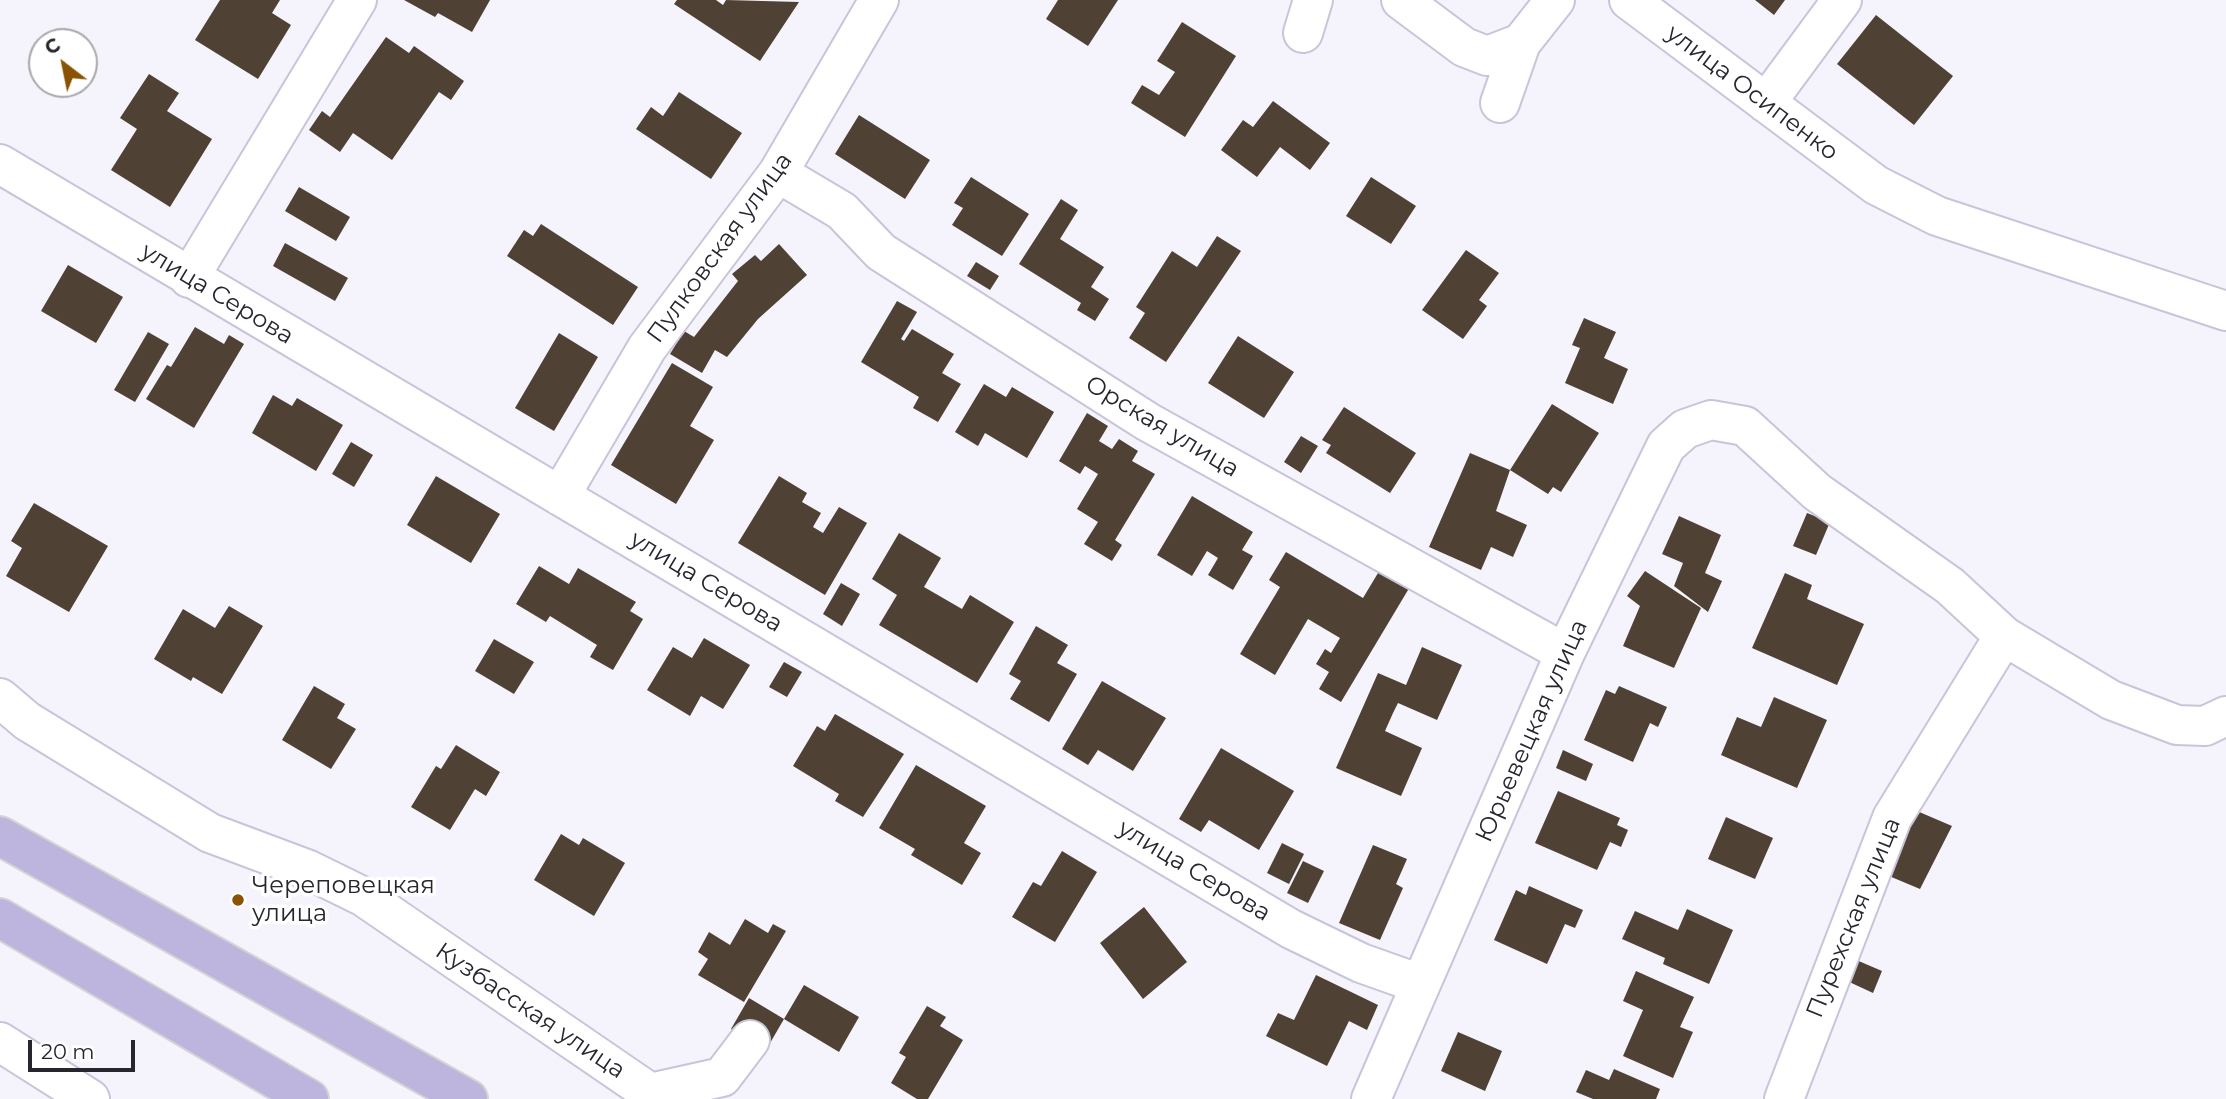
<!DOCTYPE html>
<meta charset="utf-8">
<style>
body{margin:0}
#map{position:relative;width:2226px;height:1099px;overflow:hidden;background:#f5f4fd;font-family:Montserrat,sans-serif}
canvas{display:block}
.north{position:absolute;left:28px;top:28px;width:70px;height:70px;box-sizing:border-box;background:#fff;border:2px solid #a9a8ab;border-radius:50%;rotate:328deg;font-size:19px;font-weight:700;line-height:28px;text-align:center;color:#27262e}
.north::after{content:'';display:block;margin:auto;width:24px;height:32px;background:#895301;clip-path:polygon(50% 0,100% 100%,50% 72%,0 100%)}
.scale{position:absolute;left:28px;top:1040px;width:107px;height:32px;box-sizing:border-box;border:4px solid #27262e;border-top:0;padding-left:9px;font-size:21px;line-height:24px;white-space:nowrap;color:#27262e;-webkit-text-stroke:5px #fff;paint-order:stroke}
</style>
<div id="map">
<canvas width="2226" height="1099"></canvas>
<div class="north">С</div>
<div class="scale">20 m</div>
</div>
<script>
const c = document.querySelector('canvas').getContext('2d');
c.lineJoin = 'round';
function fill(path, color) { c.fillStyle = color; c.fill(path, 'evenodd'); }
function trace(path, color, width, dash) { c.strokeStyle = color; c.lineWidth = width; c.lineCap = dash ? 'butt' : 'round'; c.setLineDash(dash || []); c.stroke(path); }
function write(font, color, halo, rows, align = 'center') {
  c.font = font + ' Montserrat,sans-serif'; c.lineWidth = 7; c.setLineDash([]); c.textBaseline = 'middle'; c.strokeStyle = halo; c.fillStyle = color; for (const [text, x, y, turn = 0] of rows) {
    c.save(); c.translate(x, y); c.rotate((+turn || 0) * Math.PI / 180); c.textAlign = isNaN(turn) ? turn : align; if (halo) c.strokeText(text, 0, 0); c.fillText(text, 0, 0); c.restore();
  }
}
fill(new Path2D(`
 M220 0H280L272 13 291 25 258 79 195 40Z
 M404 0H490L472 32 438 13 435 17Z
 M677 0H716L723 5 726 0 799 2 760 61 674 4Z
 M1058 0H1118L1088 46 1046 19Z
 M1755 0H1785L1774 15Z
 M1876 15 1953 76 1914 125 1837 64Z
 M1182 22 1236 56 1185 137 1131 103 1142 85 1159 95 1175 72 1157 61Z
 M386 37 409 53 414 46 464 81 451 100 439 92 392 160 353 133 340 152 309 130 322 111 330 117Z
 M149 74 179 93 167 111 212 139 170 207 111 170 137 129 120 118Z
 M679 92 742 133 711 179 636 129 651 107 663 116Z
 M1273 101 1330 143 1310 170 1280 147 1257 177 1221 150 1243 120 1253 127Z
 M859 115 930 160 905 199 835 154Z
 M971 177 1029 214 1002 256 952 225 963 208 954 203Z
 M1371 177 1416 206 1391 244 1346 216Z
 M299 187 350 217 336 241 285 211Z
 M1061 199 1078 210 1060 239 1104 267 1091 287 1109 299 1095 321 1077 310 1081 303 1019 264Z
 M541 224 638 287 613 325 507 256 524 230 533 236Z
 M1217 236 1241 251 1166 362 1129 338 1145 313 1136 307 1172 251 1197 267Z
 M285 243 348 278 335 301 273 266Z
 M779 244 807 275 758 319 727 357 715 350 702 373 670 354 684 331 694 337 738 281 732 274 755 255 761 261Z
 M1466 250 1499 273 1479 300 1487 306 1463 339 1422 310Z
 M976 262 999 276 990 290 967 276Z
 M68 265 123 297 96 343 41 311Z
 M897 301 917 312 901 339 904 341 912 329 954 354 942 373 961 384 938 422 913 408 919 397 861 362Z
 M1584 318 1616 332 1604 358 1628 369 1613 404 1565 383 1580 348 1572 345Z
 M195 327 224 344 229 335 244 344 194 428 146 399 167 365 171 367Z
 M148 332 169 344 135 402 114 390Z
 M559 333 598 357 554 431 515 408Z
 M1238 336 1294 372 1264 418 1208 383Z
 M672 363 713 387 690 426 714 440 676 504 611 465Z
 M984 384 1006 397 1012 387 1054 412 1027 458 985 433 978 446 955 432Z
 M273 395 292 406 297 398 343 425 316 471 252 433Z
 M1552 404 1599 433 1561 492 1553 487 1548 494 1510 470Z
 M1344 407 1416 453 1390 493 1326 453 1331 445 1322 440Z
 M1087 413 1108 426 1099 441 1112 449 1119 439 1138 451 1132 461 1155 474 1115 540 1122 545 1112 561 1084 544 1098 522 1077 509 1098 474 1085 466 1080 474 1059 461Z
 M1301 436 1318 446 1301 473 1284 462Z
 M351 442 373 455 354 487 332 474Z
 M1470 453 1510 470 1496 511 1527 525 1513 557 1491 547 1481 570 1429 547Z
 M436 476 500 514 471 563 407 525Z
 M779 476 807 493 802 502 821 513 813 527 823 533 839 507 867 523 825 595 738 543Z
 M1192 496 1253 532 1242 550 1253 556 1233 590 1208 575 1218 558 1207 551 1192 576 1157 555Z
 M34 503 108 546 69 612 6 576 22 548 11 541Z
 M1807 513 1830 522 1816 555 1793 546Z
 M1679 516 1721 535 1705 573 1722 581 1708 612 1674 586 1683 563 1662 554Z
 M899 533 941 558 924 587 962 609 970 595 1014 622 977 683 879 625 897 595 872 579Z
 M1286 552 1363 598 1381 568 1411 585 1341 702 1319 689 1329 672 1316 664 1325 649 1331 653 1340 638 1308 619 1275 675 1240 654 1280 587 1269 580Z
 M539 566 569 584 578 568 636 602 630 611 643 619 613 670 590 657 597 645 550 616 546 622 516 604Z
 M1645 571 1701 608 1674 668 1623 646 1640 606 1627 596Z
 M1785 573 1812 585 1807 599 1864 624 1837 685 1752 648Z
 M841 583 860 594 842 626 823 614Z
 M229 606 263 626 222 694 193 677 191 681 154 659 183 609 215 628Z
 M1036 626 1068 645 1057 663 1077 674 1049 722 1010 699 1021 681 1009 674Z
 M704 638 750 665 723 709 701 696 690 716 647 690 673 647 692 658Z
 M494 639 534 662 514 694 475 671Z
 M1422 647 1462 665 1437 720 1398 703 1393 713 1385 731 1422 748 1401 796 1336 768 1378 673 1406 685Z
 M784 662 802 672 787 697 769 687Z
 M1102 681 1166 718 1133 771 1098 750 1088 765 1062 749Z
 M314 686 345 704 337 718 356 729 331 769 282 740Z
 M1619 686 1667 707 1658 727 1650 723 1633 762 1584 740 1606 690 1615 694Z
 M1774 697 1827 720 1797 788 1721 755 1737 717 1761 727Z
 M835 714 904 754 863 817 835 801 839 794 793 766 817 726 825 731Z
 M456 745 500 772 486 796 475 789 450 830 411 807 436 766 441 769Z
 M1221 748 1294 791 1259 850 1209 820 1201 832 1179 819Z
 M1563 750 1593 764 1586 781 1556 768Z
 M916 765 986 806 964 843 981 853 962 885 911 855 915 849 879 828Z
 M1558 791 1620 818 1617 825 1628 830 1621 847 1610 842 1597 870 1535 843Z
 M1917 811 1952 826 1920 889 1889 876Z
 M1726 817 1773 838 1755 879 1708 859Z
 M561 834 579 845 583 838 625 863 594 916 534 880Z
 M1282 843 1304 854 1289 884 1267 873Z
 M1373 845 1407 859 1396 884 1403 888 1380 940 1339 923Z
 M1062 851 1097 872 1055 942 1012 917 1033 882 1041 886Z
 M1303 861 1324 871 1308 903 1287 893Z
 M1529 886 1583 910 1575 928 1565 924 1547 964 1494 940 1516 890 1526 895Z
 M1144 907 1187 962 1143 999 1100 943Z
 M1687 909 1733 930 1709 984 1663 964 1665 958 1622 939 1635 911 1678 930Z
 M745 919 768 933 773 924 786 931 744 1002 698 975 708 959 698 952 709 932 730 945Z
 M1854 959 1882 971 1873 993 1845 980Z
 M1636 971 1694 997 1680 1027 1693 1032 1673 1078 1623 1056 1643 1010 1623 1001Z
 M1316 975 1378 1005 1367 1030 1349 1021 1327 1066 1266 1036 1278 1013 1294 1020Z
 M804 985 859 1017 839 1052 784 1019Z
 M749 998 784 1019 766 1050 731 1029Z
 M927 1006 946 1017 940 1026 963 1040 928 1099H917L891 1083 906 1057 899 1053Z
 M1458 1032 1502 1051 1485 1091 1441 1071Z
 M1614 1069 1660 1089 1656 1099H1593L1576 1092 1586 1070 1609 1080Z`), '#4f4133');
const minor = new Path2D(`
 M1401 0 1464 47 1487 56 1521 43 1500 103
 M1629 0 1876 185 1937 216 2226 311
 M1303 33 1313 0
 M1521 43 1555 0
 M1766 103 1842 0
 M0 164 1291 929 1361 963 1420 984
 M778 173 842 211 881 252 1148 422 1565 653
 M189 278 357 0
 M560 496 647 348 778 173 879 0
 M0 698 27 721 210 833 309 870 364 897 659 1099
 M0 1042 90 1099
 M650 1093 722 1077 750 1040
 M1371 1099 1565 653 1666 446 1685 429 1711 420 1745 426 1817 492 1950 586 2004 636 2111 700 2177 725 2205 726 2226 716
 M1784 1099 1892 818 2004 636`);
const major = new Path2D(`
 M0 836 468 1099
 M0 918 309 1099`);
trace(minor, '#c8c4da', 42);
trace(major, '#d4d4d5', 42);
trace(minor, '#fff', 38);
trace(major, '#beb5df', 38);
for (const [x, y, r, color] of [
 [238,900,7,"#895301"]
]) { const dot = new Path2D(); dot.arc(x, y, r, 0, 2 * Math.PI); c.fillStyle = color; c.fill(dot); trace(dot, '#fff', 2.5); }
write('24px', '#27262e', '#fff', [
 ["улица Осипенко",1752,93,37],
 ["Пулковская улица",720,248,-54],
 ["улица Серова",217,294,31],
 ["Орская улица",1162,427,31],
 ["улица Серова",706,582,31],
 ["Юрьевецкая улица",1532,731,-66],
 ["улица Серова",1194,871,31],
 ["Пурехская улица",1854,918,-68],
 ["Кузбасская улица",530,1011,34]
]);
write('24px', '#27262e', '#fff', [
 ["Череповецкая",252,886],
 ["улица",252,914]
], 'left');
</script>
